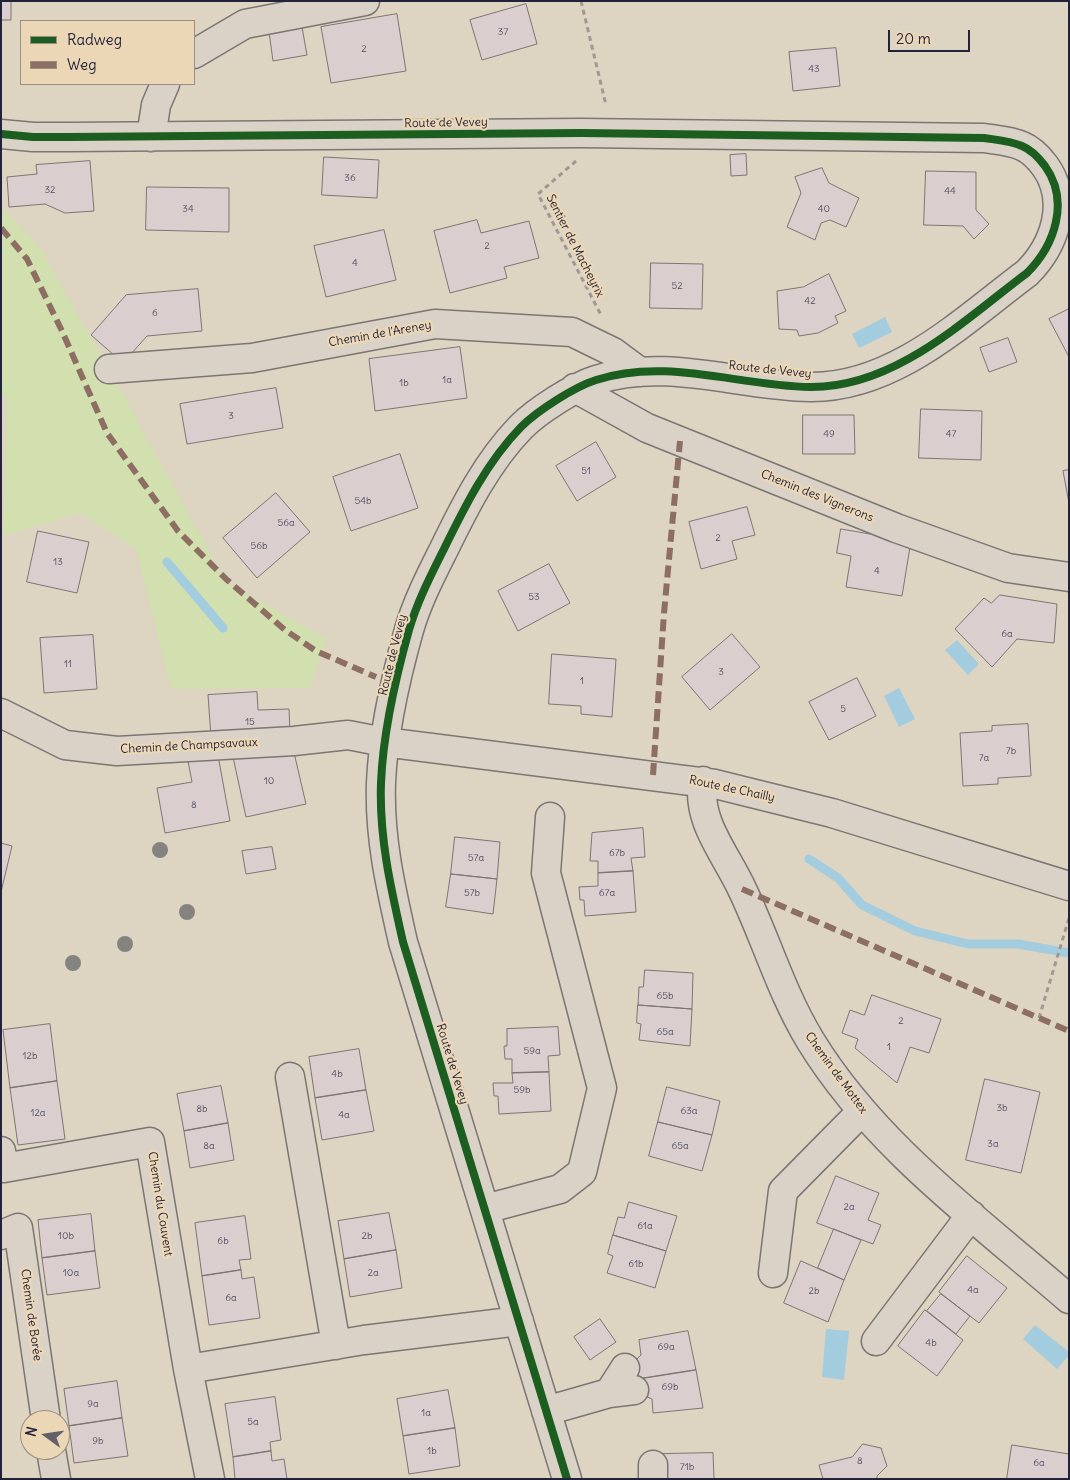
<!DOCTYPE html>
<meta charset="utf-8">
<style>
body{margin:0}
#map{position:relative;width:1070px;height:1480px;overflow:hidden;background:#ded4c2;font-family:Delius,sans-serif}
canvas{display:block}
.frame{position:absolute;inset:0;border:2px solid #22223b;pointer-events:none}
.legend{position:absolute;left:20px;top:20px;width:175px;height:65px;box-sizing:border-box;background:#ebd7b5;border:1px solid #9b8f84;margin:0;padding:6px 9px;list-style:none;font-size:15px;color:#22223b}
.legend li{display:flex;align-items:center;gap:10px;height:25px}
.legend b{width:25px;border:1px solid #9b8f84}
.north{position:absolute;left:20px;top:1410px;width:50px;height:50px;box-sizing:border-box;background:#ebd7b5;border:1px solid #9b8f84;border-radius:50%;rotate:284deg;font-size:14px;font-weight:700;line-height:20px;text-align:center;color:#22223b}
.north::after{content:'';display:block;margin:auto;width:18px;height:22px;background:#64606a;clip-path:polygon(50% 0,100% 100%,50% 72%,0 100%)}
.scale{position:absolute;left:888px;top:30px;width:82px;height:22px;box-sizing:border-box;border:2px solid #22223b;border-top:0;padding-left:6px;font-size:15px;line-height:18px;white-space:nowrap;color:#22223b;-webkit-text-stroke:4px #ebd7b5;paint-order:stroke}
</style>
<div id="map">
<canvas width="1070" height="1480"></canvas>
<div class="frame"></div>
<ul class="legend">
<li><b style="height:6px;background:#1b5e20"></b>Radweg</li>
<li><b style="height:6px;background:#8d6e63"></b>Weg</li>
</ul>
<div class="north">N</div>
<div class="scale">20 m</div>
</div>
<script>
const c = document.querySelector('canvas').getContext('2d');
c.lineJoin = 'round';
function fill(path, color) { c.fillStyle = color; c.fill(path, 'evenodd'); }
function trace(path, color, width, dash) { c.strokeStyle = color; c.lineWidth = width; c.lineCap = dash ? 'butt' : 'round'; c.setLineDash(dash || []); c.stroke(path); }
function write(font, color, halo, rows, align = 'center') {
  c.font = font + ' Delius,sans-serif'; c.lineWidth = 4.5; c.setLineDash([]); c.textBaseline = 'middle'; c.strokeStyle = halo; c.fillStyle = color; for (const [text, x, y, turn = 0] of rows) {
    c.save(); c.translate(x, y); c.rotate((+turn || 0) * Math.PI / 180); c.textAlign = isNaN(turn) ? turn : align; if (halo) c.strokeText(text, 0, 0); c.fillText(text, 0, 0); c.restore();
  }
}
fill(new Path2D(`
 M1 206 39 246 123 394 226 582 327 639 310 688 171 689 136 549 80 513 3 536 7 399 1 394Z`), '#d2dfaf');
fill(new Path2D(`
 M885 317 892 332 859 348 852 334Z
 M957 640 979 664 968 675 945 650Z
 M899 688 915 719 899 727 884 696Z
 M1035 1325 1069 1352V1355L1057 1369 1023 1339Z
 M826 1329 849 1331 844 1380 822 1377Z`), '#a3ccdf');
trace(new Path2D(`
 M167 562 223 628
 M809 859 838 878 862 905 915 931 968 944H1018L1069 953`), '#a3ccdf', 9);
const building = new Path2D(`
 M1 1H11V20H1Z
 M526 4 537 44 482 60 470 20Z
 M397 14 406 71 331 83 321 27Z
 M302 27 307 55 273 61 269 32Z
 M836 48 840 86 793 91 789 52Z
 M746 154 747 175 731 176 730 155Z
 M324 157 379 160 377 198 322 195Z
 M90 161 94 211 65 213 45 204 9 207 7 177 37 174 36 165Z
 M822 168 829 183 859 198 846 227 830 220 821 223 815 240 787 227 801 193 795 177Z
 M926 171 976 172V210L989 224 974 239 963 226 924 225Z
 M147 187 229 188V232L146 230Z
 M477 220 481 233 529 221 539 258 504 267 507 278 450 293 434 231Z
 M384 230 396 280 326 297 314 246Z
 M651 263 703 264 702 309 650 308Z
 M829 274 846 311 835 316 838 323 818 333 799 336 797 330 779 329 777 291 803 287Z
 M198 289 202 331 147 336 123 363 91 335 126 295Z
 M1069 309V357L1049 319Z
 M1008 338 1017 362 989 372 980 348Z
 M460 347 467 398 375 411 369 359Z
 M276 388 283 428 187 444 180 404Z
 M921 409 982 411 981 460 919 458Z
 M803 415H854L855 454H803Z
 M596 442 616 477 577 501 556 466Z
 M400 454 418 508 351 531 333 477Z
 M1069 470V503L1063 471Z
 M276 493 310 532 257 578 223 538Z
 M747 507 755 535 732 541 737 559 701 569 689 522Z
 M841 529 911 541 902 596 846 587 851 556 837 553Z
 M38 531 89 542 77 593 27 582Z
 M549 564 570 603 518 631 498 591Z
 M1000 595 1057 604 1054 643 1017 639 992 667 955 629 984 598 991 603Z
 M732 634 760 667 710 710 682 677Z
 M93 635 97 689 44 693 40 638Z
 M552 654 616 659 612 717 581 714V706L549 704Z
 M857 678 876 716 829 740 809 702Z
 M257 692 258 710 289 709 290 733 211 737 208 695Z
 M1028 724 1031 776 998 778V784L963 786 960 733 992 731V726Z
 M292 744 306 804 246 817 233 757Z
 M217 750 230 821 165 833 157 788 192 782 187 756Z
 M643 828 645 857 631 858 633 871 598 873V861H590L592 833Z
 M455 837 500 842 497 879 451 874Z
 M1 843 12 846 1 892Z
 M272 847 276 869 246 874 242 851Z
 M633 871 636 912 585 916 584 900H580L579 887 598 886V873Z
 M451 874 497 879 493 914 446 907Z
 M645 970 693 973 692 1009 638 1005 639 987H643Z
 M872 995 941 1019 929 1053 910 1047 897 1083 855 1048 858 1039 842 1033 850 1010 864 1015Z
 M638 1005 692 1009 690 1046 639 1040 641 1024 637 1023Z
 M50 1024 57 1081 10 1088 3 1030Z
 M558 1027 560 1055 548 1056 549 1072 512 1073V1059H505L504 1046H507V1029Z
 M359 1049 366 1090 315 1098 309 1057Z
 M549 1072 551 1111 499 1114 498 1096H494L493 1083H513L512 1073Z
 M985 1079 1040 1092 1021 1173 966 1160Z
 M57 1081 65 1139 18 1145 10 1088Z
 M221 1086 228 1123 184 1131 177 1094Z
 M667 1087 720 1101 712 1135 658 1122Z
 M366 1090 374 1131 322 1140 315 1098Z
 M658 1122 712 1135 702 1171 649 1156Z
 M228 1123 234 1160 190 1168 184 1131Z
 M836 1176 879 1193 868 1220 881 1225 873 1244 817 1223Z
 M629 1202 677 1216 666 1251 613 1235 618 1217 624 1218Z
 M389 1213 396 1250 344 1259 338 1221Z
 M91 1214 95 1251 42 1258 38 1220Z
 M245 1216 251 1259 239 1260 241 1270 202 1276 195 1223Z
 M834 1229 861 1240 844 1280 818 1268Z
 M613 1235 666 1251 655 1288 607 1273 613 1256 608 1254Z
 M396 1250 402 1288 350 1297 344 1259Z
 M95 1251 100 1288 47 1295 42 1258Z
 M967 1256 1007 1288 979 1323 939 1292Z
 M801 1261 844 1280 828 1322 784 1303Z
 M241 1270 242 1279 254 1277 260 1318 209 1325 202 1276Z
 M941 1294 970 1316 956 1334 927 1311Z
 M925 1310 963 1340 937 1376 898 1346Z
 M600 1319 616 1342 590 1360 574 1337Z
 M688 1331 696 1370 639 1379 635 1361 641 1355 639 1340Z
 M696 1370 703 1408 653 1413 652 1399 643 1395 639 1379Z
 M117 1381 122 1418 69 1426 64 1389Z
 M448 1390 455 1428 403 1436 397 1399Z
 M275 1397 281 1440 270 1442 271 1451 233 1457 225 1404Z
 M122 1418 128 1456 74 1463 69 1426Z
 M455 1428 460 1466 409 1474 403 1436Z
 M863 1444 881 1448 887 1466 877 1476V1479H823L819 1465 852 1457Z
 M1012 1445 1069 1454V1479H1007Z
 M271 1451 272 1461 284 1459 287 1479H235L233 1457Z
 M713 1453 714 1479H661V1454Z`);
fill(building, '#dacece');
trace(building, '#7b7673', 1);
const minor = new Path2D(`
 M194 54 245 24 365 1
 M1 134 33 137H67L581 133 984 138C997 140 1011 141 1022 146 1032 150 1039 158 1045 166 1070 201 1055 245 1027 273 964 320 895 388 810 387 739 386 666 357 596 380 574 387 537 411 521 427 487 462 465 506 444 549 431 575 417 602 409 630 395 680 383 732 381 783 379 838 391 889 403 942L567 1479
 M151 137 156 105 165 84
 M109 369 252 358 435 324 572 332 613 352 640 372
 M575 388 647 428 896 528 1008 568 1069 577
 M1 713 65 745 117 751 294 741 348 735 384 742 715 784 832 813 1069 886
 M703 781C696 821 726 854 742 889 766 939 781 992 810 1040 874 1145 978 1220 1069 1299
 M290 1077 336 1345
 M1 1151 4 1168 150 1142 188 1369 210 1479
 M485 1209 560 1189 582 1172 602 1088 546 873 550 817
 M1 1235 18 1228 46 1420
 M773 1273 783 1191 862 1111
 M876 1341 971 1215
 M188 1369 364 1340 519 1321
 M609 1393 625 1368
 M546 1411 609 1393 634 1390
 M51 1450 56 1479
 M653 1465V1479`);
trace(minor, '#7b7673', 31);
trace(new Path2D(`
 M581 1 606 105
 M576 161 538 194 601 315
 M1039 1018 1069 918`), '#9f9993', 3, [5, 4]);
trace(minor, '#dad2c6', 28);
trace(new Path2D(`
 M1 228 27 259 62 331 107 433 178 531 226 579 285 630 316 651 376 677
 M653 775 664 613 680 441
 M742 889 1069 1031`), '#8d6e63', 6, [12, 6]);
trace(new Path2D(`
 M1 134 33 137H67L581 133 984 138C997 140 1011 141 1022 146 1032 150 1039 158 1045 166 1070 201 1055 245 1027 273 964 320 895 388 810 387 739 386 666 357 596 380 574 387 537 411 521 427 487 462 465 506 444 549 431 575 417 602 409 630 395 680 383 732 381 783 379 838 391 889 403 942L567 1479`), '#1b5e20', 8);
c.fillStyle = '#848380';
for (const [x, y] of [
 [160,850],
 [187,912],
 [125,944],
 [73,963]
]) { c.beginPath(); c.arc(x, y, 8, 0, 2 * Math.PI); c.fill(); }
write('10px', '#504d60', null, [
 ["37",503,32],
 ["2",364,49],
 ["43",814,69],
 ["36",350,178],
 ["32",50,190],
 ["44",950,191],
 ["34",188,209],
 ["40",824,209],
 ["2",487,246],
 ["4",355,263],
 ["52",677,286],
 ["42",810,301],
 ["6",155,313],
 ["1a",447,380],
 ["1b",404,383],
 ["3",231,416],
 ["49",829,434],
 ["47",951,434],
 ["51",586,471],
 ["54b",363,501],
 ["56a",286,523],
 ["2",718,538],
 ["56b",259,546],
 ["13",58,562],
 ["4",877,571],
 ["53",534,597],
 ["6a",1007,634],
 ["11",68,664],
 ["3",721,672],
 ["1",582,681],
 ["5",843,709],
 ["15",250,722],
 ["7b",1011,751],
 ["7a",984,758],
 ["10",269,781],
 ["8",194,805],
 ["67b",617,853],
 ["57a",476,858],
 ["57b",472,893],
 ["67a",607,893],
 ["65b",665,996],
 ["2",901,1021],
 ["65a",665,1032],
 ["1",889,1047],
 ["59a",532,1051],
 ["12b",30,1056],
 ["4b",337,1074],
 ["59b",522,1090],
 ["3b",1002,1108],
 ["8b",202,1109],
 ["63a",689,1111],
 ["12a",38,1113],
 ["4a",344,1115],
 ["3a",993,1144],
 ["8a",209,1146],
 ["65a",680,1146],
 ["2a",849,1207],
 ["61a",645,1226],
 ["10b",66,1236],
 ["2b",367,1236],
 ["6b",223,1241],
 ["61b",636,1264],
 ["10a",71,1273],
 ["2a",373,1273],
 ["4a",973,1290],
 ["2b",814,1291],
 ["6a",231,1298],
 ["4b",931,1343],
 ["69a",666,1347],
 ["69b",670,1387],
 ["9a",93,1404],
 ["1a",426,1413],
 ["5a",253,1422],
 ["9b",98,1441],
 ["1b",432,1451],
 ["8",860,1461],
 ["6a",1039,1463],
 ["71b",687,1467]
]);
write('12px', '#22223b', '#ebd7b5', [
 ["Route de Vevey",446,123,-1],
 ["Sentier de Macheyrix",575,246,63],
 ["Chemin de l'Areney",380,334,-10],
 ["Route de Vevey",770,370,6],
 ["Chemin des Vignerons",817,496,22],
 ["Route de Vevey",393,655,-76],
 ["Chemin de Champsavaux",189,746,-3],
 ["Route de Chailly",732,789,12],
 ["Route de Vevey",452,1064,73],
 ["Chemin de Mottex",836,1073,54],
 ["Chemin du Couvent",160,1204,81],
 ["Chemin de Borée",31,1315,82]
]);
</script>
